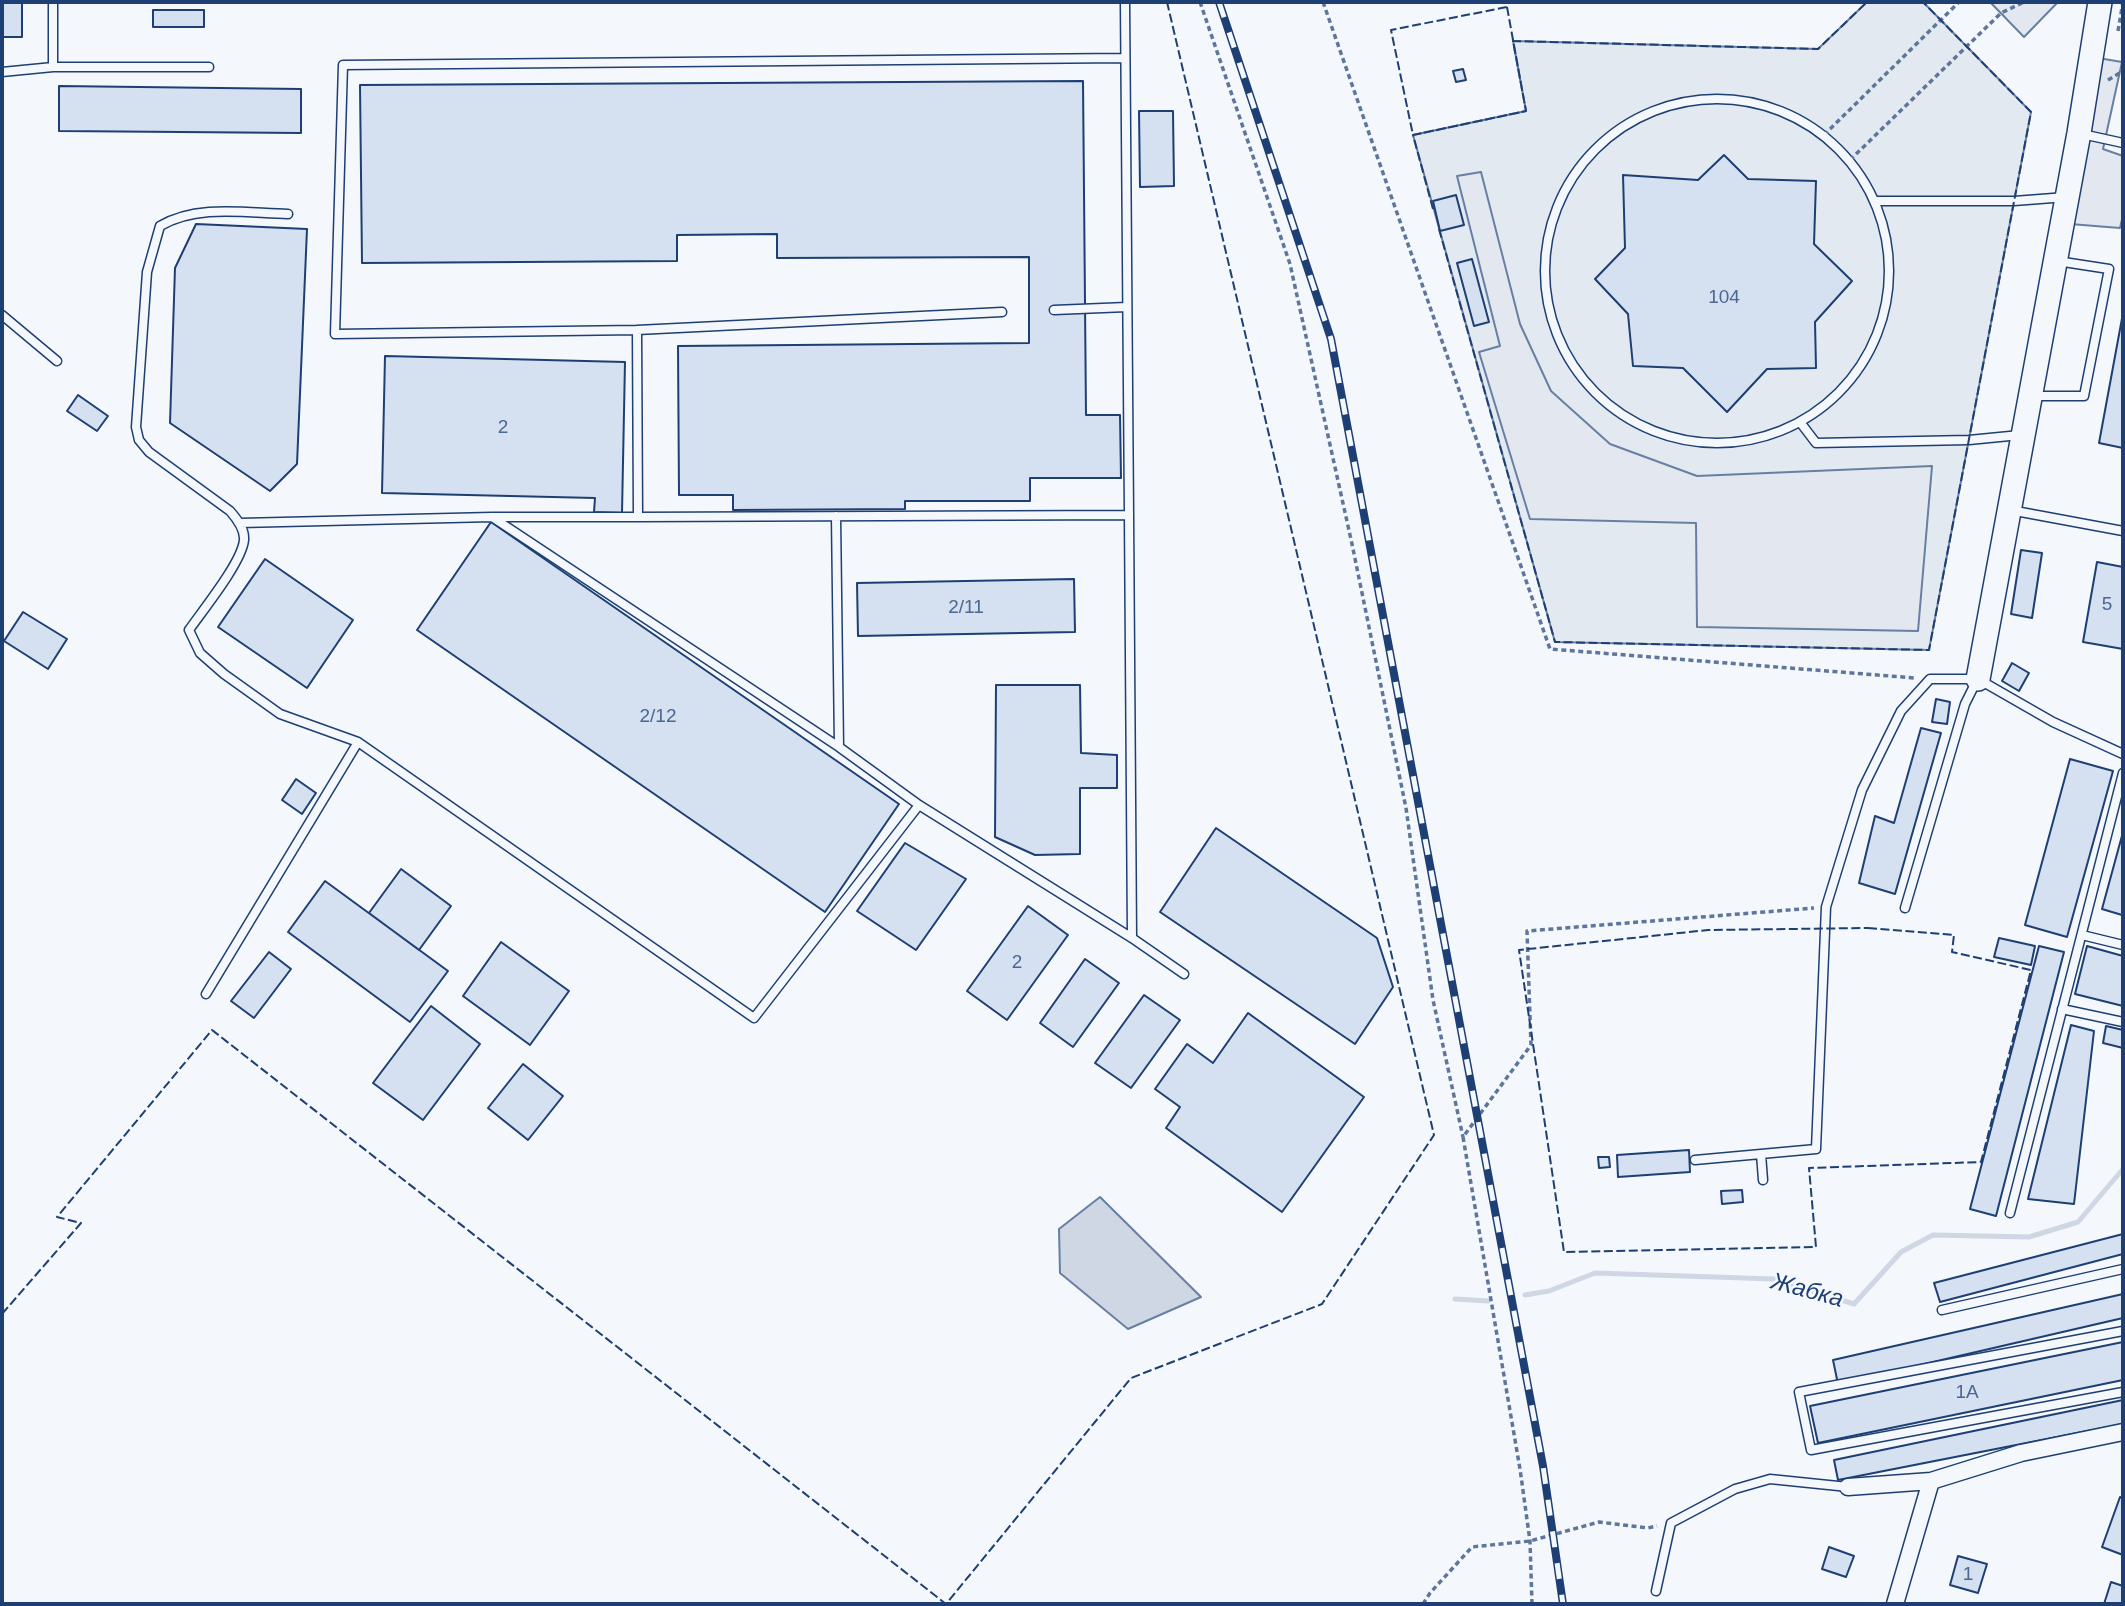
<!DOCTYPE html>
<meta charset="utf-8">
<style>
body{margin:0}
#map{position:relative;width:2125px;height:1606px;overflow:hidden;background:#f4f7fb;font-family:Helvetica,sans-serif}
canvas{display:block}
.frame{position:absolute;inset:0;border:4px solid #1d3f73;pointer-events:none}
</style>
<div id="map">
<canvas width="2125" height="1606"></canvas>
<div class="frame"></div>
</div>
<script>
const c = document.querySelector('canvas').getContext('2d');
c.lineJoin = 'round';
function fill(path, color) { c.fillStyle = color; c.fill(path, 'evenodd'); }
function trace(path, color, width, dash) { c.strokeStyle = color; c.lineWidth = width; c.lineCap = dash ? 'butt' : 'round'; c.setLineDash(dash || []); c.stroke(path); }
function write(font, color, halo, rows, align = 'center') {
  c.font = font + ' Helvetica,sans-serif'; c.lineWidth = 5; c.setLineDash([]); c.textBaseline = 'middle'; c.strokeStyle = halo; c.fillStyle = color; for (const [text, x, y, turn = 0] of rows) {
    c.save(); c.translate(x, y); c.rotate((+turn || 0) * Math.PI / 180); c.textAlign = isNaN(turn) ? turn : align; if (halo) c.strokeText(text, 0, 0); c.fillText(text, 0, 0); c.restore();
  }
}
const green = new Path2D(`
 M1867 2H1923L2031 112 1929 650 1555 642 1413 135 1526 111 1513 41 1818 49Z`);
fill(green, '#e3e9f0');
trace(green, '#687fa3', 2);
const parking = new Path2D(`
 M1990 2H2058L2024 37Z
 M2098 58 2122 62 2103 149 2123 156V215L2120 228 2070 224Z
 M1481 172 1520 324 1551 391 1610 444 1697 476 1932 466 1918 631 1697 627 1696 523 1530 519 1479 352 1500 346 1457 176Z`);
fill(parking, '#e3e8f0');
trace(parking, '#687fa3', 2);
const water = new Path2D(`
 M1100 1197 1201 1297 1128 1329 1060 1273 1059 1229Z`);
fill(water, '#cfd7e4');
trace(water, '#687fa3', 2);
trace(new Path2D(`
 M1525 1295 1549 1291 1595 1273 1774 1279 1854 1304 1901 1252 1933 1235 2029 1237 2078 1222 2123 1169
 M1455 1299 1488 1301`), '#cfd7e4', 5);
const building = new Path2D(`
 M2 2H22V37H2Z
 M153 10H204V27H153Z
 M1463 69 1466 80 1456 82 1453 71Z
 M1083 81 1086 415H1120L1121 478H1030V501H905V509L733 510V495H679L678 346 1029 343V257L777 258V234L677 235V261L362 263 360 85Z
 M59 86 301 89V133L59 131Z
 M1139 111H1173L1174 186 1140 187Z
 M1724 155 1748 179 1816 181 1814 244 1852 281 1815 322 1816 368 1767 369 1727 412 1683 368 1633 366 1628 314 1595 279 1625 248 1623 175 1698 180Z
 M1456 195 1464 225 1440 231 1433 201Z
 M196 224 307 229 297 464 270 491 170 423 175 268Z
 M1472 259 1489 322 1474 326 1457 263Z
 M2123 313V448L2099 443Z
 M385 356 625 362 622 513 594 512 595 498 382 493Z
 M78 395 108 416 97 431 67 411Z
 M491 522 899 804 825 912 417 630Z
 M2021 550 2042 553 2032 618 2011 614Z
 M265 559 353 620 307 688 218 627Z
 M2097 562 2123 567V649L2083 642Z
 M1074 579 1075 632 858 636 857 583Z
 M23 612 67 639 48 669 4 641Z
 M2012 663 2029 673 2019 691 2002 681Z
 M996 685H1080L1081 753 1117 755V788H1080V854L1035 855 995 837Z
 M1936 699 1950 702 1947 724 1932 722Z
 M1921 728 1941 733 1895 894 1859 883 1875 816 1894 823Z
 M2070 759 2113 771 2067 937 2025 925Z
 M296 779 316 793 302 814 282 800Z
 M1216 828 1377 938 1393 987 1355 1044 1160 912Z
 M2123 832V911L2122 915 2102 909Z
 M905 843 966 879 916 950 857 911Z
 M401 869 451 906 419 950 369 913Z
 M325 881 448 971 410 1022 288 932Z
 M1028 906 1068 935 1007 1020 967 991Z
 M1999 938 2035 946 2031 965 1994 957Z
 M501 942 569 991 530 1045 463 996Z
 M2039 946 2064 952 1996 1216 1970 1209Z
 M2087 946 2123 956V1006L2075 994Z
 M269 952 291 969 254 1018 231 1001Z
 M1085 959 1119 983 1073 1047 1040 1023Z
 M1144 995 1180 1020 1131 1088 1095 1063Z
 M431 1006 480 1044 423 1120 373 1083Z
 M1248 1013 1364 1097 1282 1212 1166 1128 1180 1107 1155 1089 1187 1044 1213 1063Z
 M2071 1025 2094 1031 2074 1204 2028 1199Z
 M2106 1026 2123 1030V1048L2103 1043Z
 M523 1064 563 1096 528 1140 488 1108Z
 M1689 1150 1690 1172 1618 1177 1617 1155Z
 M1598 1157H1609L1610 1167 1599 1168Z
 M1742 1190 1743 1202 1722 1204 1721 1191Z
 M2123 1234V1254L1940 1302 1934 1283Z
 M2123 1294V1318L1838 1384 1833 1360Z
 M2123 1342V1380L1818 1443 1810 1406Z
 M2123 1400V1424L1838 1480 1834 1460Z
 M2120 1497 2123 1498V1555L2102 1547Z
 M1829 1547 1854 1556 1846 1577 1822 1569Z
 M1958 1556 1987 1564 1978 1593 1950 1585Z
 M2111 1582 2123 1586V1604H2104Z`);
fill(building, '#d5e0f0');
trace(building, '#1d3f73', 2);
const lane = new Path2D(`
 M53 2V67H209
 M2 72 53 67
 M1545 271a172 172 0 1 1 344 0a172 172 0 1 1-344 0Z
 M2082 134 2123 143
 M1875 201H2014L2066 197
 M288 214C246 213 197 204 160 226L147 272 136 427 139 440 149 452 230 511C237 519 245 529 244 540 242 562 203 610 189 630L200 653 224 674 280 714 358 742
 M1054 310 1127 307
 M1002 312 637 330 638 517 1129 515 1125 2
 M2 315 57 361
 M637 330 335 334 343 65 1124 58
 M2034 396H2084L2109 269 2057 261
 M1800 422 1816 443 1969 440 2020 435
 M2010 510 2123 531
 M836 516 839 747 919 805 1132 938 1129 515
 M638 517H492L839 747
 M240 523 492 517
 M1905 908 1965 704 1976 682
 M2082 935 2123 945
 M1132 938 1184 974
 M206 994 358 742 754 1018 919 805
 M2062 1009 2123 1022
 M1761 1154 1763 1180
 M1695 1160 1816 1149 1826 907 1862 790 1901 711 1930 679H1978L2053 722 2123 754
 M2010 1213 2123 773
 M1942 1310 2123 1269
 M2123 1331 1799 1392 1811 1450 2123 1392
 M1656 1591 1671 1523 1735 1489 1770 1479 1848 1487`);
const street = new Path2D(`
 M1848 1487 1931 1481 2021 1453 2123 1432
 M1895 1604 1931 1481`);
const secondary = new Path2D(`
 M1978 679 2079 133 2100 2`);
trace(lane, '#1d3f73', 11);
trace(street, '#1d3f73', 19);
trace(secondary, '#1d3f73', 26);
trace(new Path2D(`
 M1200 2 1290 264 1352 544 1406 808 1433 1000 1463 1137
 M1323 2 1550 649 1915 678
 M2118 31 2123 2
 M2108 80 2123 71
 M1824 135 1959 2
 M1850 160 2001 13 2024 2
 M1423 1604 1430 1593 1472 1547 1530 1541 1599 1522 1648 1528 1657 1526
 M1478 1604H1486
 M1532 1604 1530 1541 1520 1469 1463 1137 1531 1045 1527 931 1814 908`), '#5e769c', 3.5, [5, 3.5]);
trace(lane, '#f4f7fb', 8);
trace(street, '#f4f7fb', 16);
trace(secondary, '#f4f7fb', 23);
const rail = new Path2D(`
 M1219 2 1331 339 1543 1466 1563 1604`);
trace(rail, '#1d3f73', 8);
trace(rail, '#f4f7fb', 5, [16]);
trace(new Path2D(`
 M903 2H911
 M1507 7 1526 111 1413 135 1391 30Z
 M1433 209 1413 135 1526 111 1513 41 1818 49 1867 2
 M1439 229 1555 642 1929 650 2031 112 1923 2
 M1868 928 1954 935 1952 952 2031 970 1981 1162 1809 1168 1816 1247 1564 1252 1519 950 1708 930Z
 M2 1314 81 1223 57 1217 212 1030 946 1604 1131 1378 1322 1304 1434 1135 1167 2`), '#1d3f73', 2, [9, 3.5]);
write('19px', '#4b6792', null, [
 ["104",1724,298],
 ["2",503,428],
 ["5",2107,605],
 ["2/11",966,608],
 ["2/12",658,717],
 ["2",1017,963],
 ["1А",1967,1393],
 ["1",1968,1575]
]);
write('italic 24px', '#1d3f73', '#f4f7fb', [
 ["Жабка",1807,1291,15]
]);
</script>
